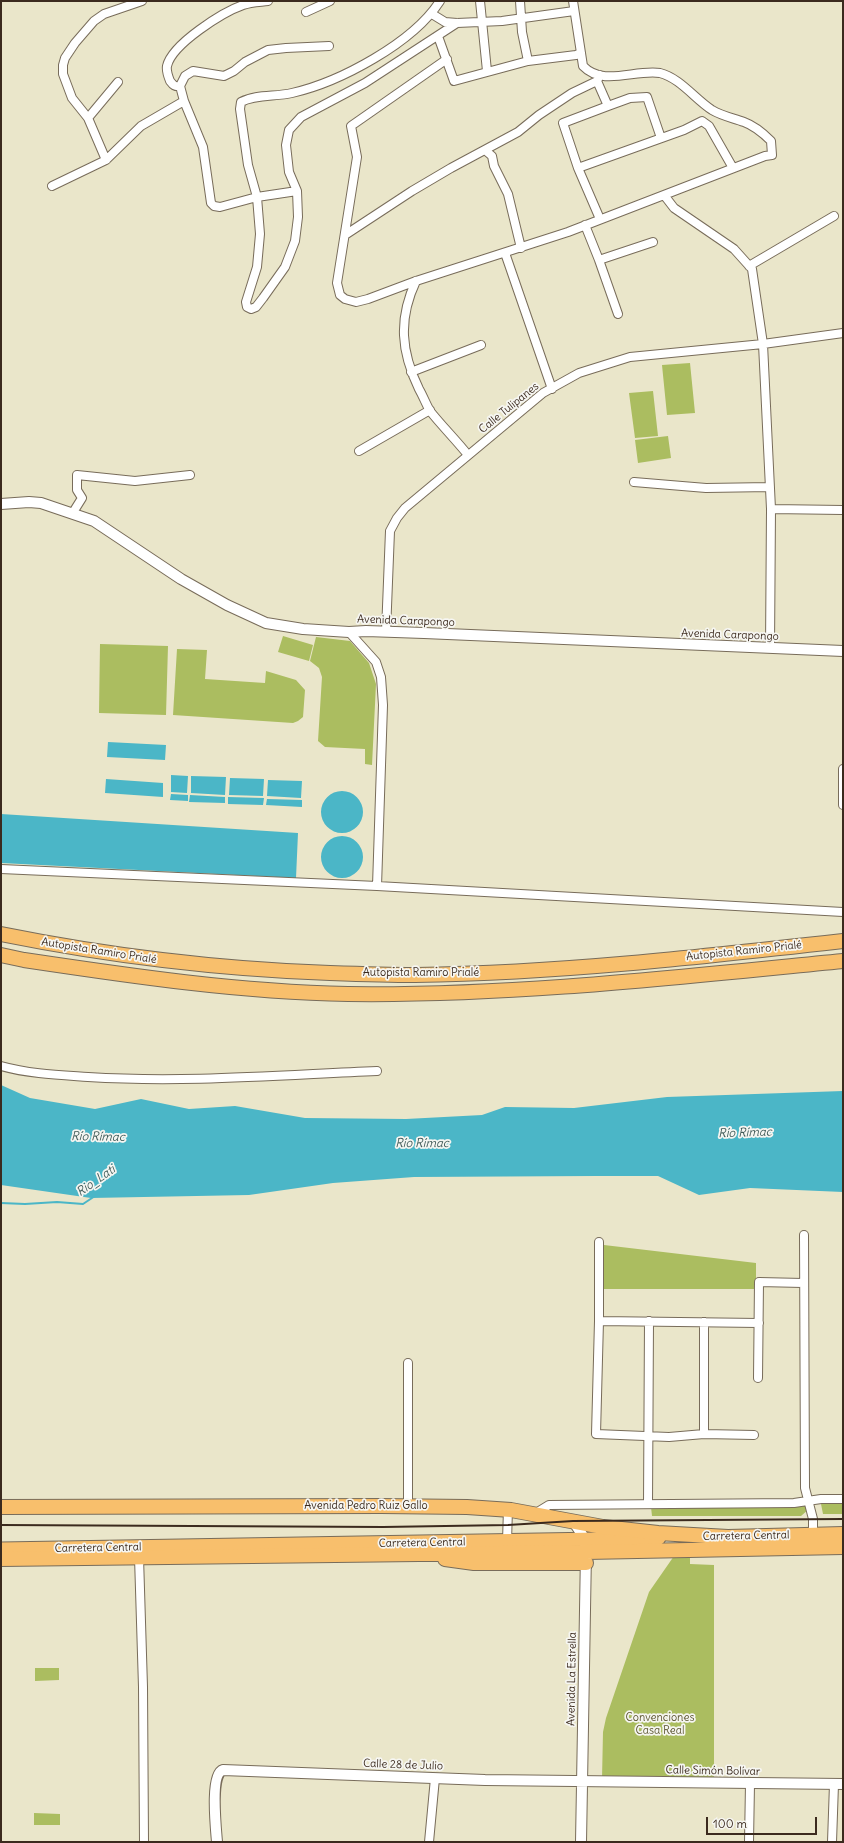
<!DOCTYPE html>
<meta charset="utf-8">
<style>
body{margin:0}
#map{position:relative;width:844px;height:1843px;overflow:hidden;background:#eae6ca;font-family:Delius,sans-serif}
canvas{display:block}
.frame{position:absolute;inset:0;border:2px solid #3b2a1e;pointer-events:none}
.scale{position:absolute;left:706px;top:1817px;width:111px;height:18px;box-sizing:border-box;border:2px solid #3b2a1e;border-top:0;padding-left:5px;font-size:12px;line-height:14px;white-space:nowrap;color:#3b2a1e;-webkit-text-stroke:3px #f6f6f2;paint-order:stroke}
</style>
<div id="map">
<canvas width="844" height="1843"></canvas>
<div class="frame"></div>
<div class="scale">100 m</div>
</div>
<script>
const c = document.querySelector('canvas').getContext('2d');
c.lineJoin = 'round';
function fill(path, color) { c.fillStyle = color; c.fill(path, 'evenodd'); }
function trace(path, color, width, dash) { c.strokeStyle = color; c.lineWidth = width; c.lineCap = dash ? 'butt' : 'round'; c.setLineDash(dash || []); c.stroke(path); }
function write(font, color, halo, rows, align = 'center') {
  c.font = font + ' Delius,sans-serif'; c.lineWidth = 3.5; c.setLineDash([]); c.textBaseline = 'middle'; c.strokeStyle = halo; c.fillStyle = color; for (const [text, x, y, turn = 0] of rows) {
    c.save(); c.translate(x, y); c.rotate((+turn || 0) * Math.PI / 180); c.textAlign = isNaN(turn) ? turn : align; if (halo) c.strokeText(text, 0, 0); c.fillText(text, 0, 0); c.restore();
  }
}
fill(new Path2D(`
 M690 363 695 413 667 415 662 365Z
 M653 391 658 436 635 438 629 393Z
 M668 436 671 458 638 463 635 440Z
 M283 636 313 645 309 661 278 652Z
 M316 637 350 641 369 663 376 684 372 765 365 764V749L325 747 318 741 322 677 319 668 310 661Z
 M100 644 168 646 166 715 99 713Z
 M177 649 207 650 205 679 265 683 266 671 296 680 305 690 303 717 298 721 293 723 173 715Z
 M604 1245 756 1263V1289H604Z
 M843 1503V1514H823L821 1504Z
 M807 1505 809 1509 801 1516H652L651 1507Z
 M690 1555V1564L714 1565V1780L602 1779 603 1732 606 1718 649 1592 674 1556Z
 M35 1668H59V1680L35 1681Z
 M34 1813 60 1814V1825H34Z`), '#abbd60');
fill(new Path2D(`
 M108 742 166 745 165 760 107 757Z
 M171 775 188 776 187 793 171 792Z
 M191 776 226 777 225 795 191 793Z
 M230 778 264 779 263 796 229 795Z
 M106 779 163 783V797L105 793Z
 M268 780 302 781 301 798 267 796Z
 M321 812a21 21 0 1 1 42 0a21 21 0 1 1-42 0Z
 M171 794 188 795V801L170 800Z
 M190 795 225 797V803L189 802Z
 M228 797 264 798 263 805 228 804Z
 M267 799 302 800V807L266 805Z
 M1 814 298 833 296 878 1 863Z
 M321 857a21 21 0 1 1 42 0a21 21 0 1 1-42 0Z
 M1 1085 30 1098 95 1109 141 1099 189 1109 235 1106 305 1118 406 1119 482 1115 505 1107 574 1108 667 1097 843 1091V1192L750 1188 699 1195 658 1176H595L414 1177 333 1183 249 1195 91 1198 1 1185Z`), '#4bb6c7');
trace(new Path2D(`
 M1 1203 25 1204 57 1202 83 1204 95 1196`), '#4bb6c7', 2);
const minor = new Path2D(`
 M268 1C260 2 251 2 243 5 223 12 172 44 167 66 166 71 168 76 170 81 173 85 175 87 180 86L185 76 193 71 224 76 234 71 245 62 268 50 286 48 329 46
 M440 1C413 43 340 82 292 93 276 97 256 94 241 102L240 109 248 165 257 197 260 234 257 267 246 302 247 307 251 309 256 307 263 298 285 267 295 241 298 217 297 191 289 172 286 145 289 130 301 117 365 83 457 23
 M480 1 487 71
 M520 1 522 32 528 61
 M306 12 330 1
 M432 14 445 22 457 23 502 21 574 11
 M436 37 439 39 454 81 528 61 576 55 581 53
 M447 59 351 126 357 157 337 283 340 295 345 299 356 302 368 299 416 281 568 232 765 156 772 155 771 141C763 133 755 126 744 122 733 118 722 116 712 110 695 99 680 78 660 73 635 69 603 87 583 66L573 1
 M597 81 608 106 630 98 647 97 661 138
 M180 86 184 101 203 147 211 203 214 206 220 207 257 197 297 191
 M88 118 118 82
 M486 151 492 156 494 166 508 194 521 248
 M106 160 88 118 72 98 63 74V65L65 58 75 43 94 21 104 14 142 1
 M578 168 684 130 702 121 709 126 733 168
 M52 186 106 160 141 126 184 101
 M664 195 674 208 734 249 752 269 763 344 771 509 770 648
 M600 219 578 168 563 123 608 106
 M585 225 599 260 653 242
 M345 235 412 191 451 168 518 132 539 115 572 93 597 81 600 75
 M505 253 552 389
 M599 260 618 314
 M749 266 834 216
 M416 281C398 319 401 352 419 389 423 396 426 404 430 411 442 426 456 440 468 455
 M411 372 481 345
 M359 451 430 410
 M634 482 706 488 770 487
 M771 509 843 510
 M72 514 82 498 77 490V475L135 481 190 475
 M349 632 376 662 381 677 383 705 377 886
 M386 632 390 531 397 518 405 508 543 393 579 373 630 357 763 344 843 333
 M843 769V805
 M1 869 377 886 843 912
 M1 1066C30 1074 59 1075 88 1077 184 1083 281 1075 377 1071
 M804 1235 805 1488 813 1519V1537
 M599 1242V1321L596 1434 669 1437 704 1434 754 1435
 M599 1321 759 1323
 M408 1363V1506
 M758 1378 759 1282 803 1283
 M704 1434V1322
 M648 1504 649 1321
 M536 1513 549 1505 794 1503 821 1499H843
 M507 1541 508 1509
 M139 1557 143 1687 144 1842
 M429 1842 435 1778
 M749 1842 750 1784
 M832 1842 834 1784`);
const tertiary = new Path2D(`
 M1 504 29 502 41 503 94 521 181 579 227 605 266 623 303 629 349 632 366 631 424 633 843 651
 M573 1521 585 1539 586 1552 581 1842
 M217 1842C216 1829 210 1774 223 1770L485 1780 843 1784`);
const primary = new Path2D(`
 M1 1549 659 1538`);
const trunk = new Path2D(`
 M1 934C110 956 219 969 330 973 358 974 387 975 415 975 558 973 701 957 843 941
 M1 955 24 960C131 976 239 992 348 994 514 996 678 977 843 961
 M1 1507 381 1506 467 1507 511 1510 603 1527 658 1533 728 1537 843 1534
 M1 1559 586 1552 843 1547
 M445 1559 474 1563H586`);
trace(minor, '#786c5a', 10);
trace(tertiary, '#786c5a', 12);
trace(primary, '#786c5a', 15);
trace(trunk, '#786c5a', 16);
trace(minor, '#fff', 8);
trace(tertiary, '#fff', 10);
trace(primary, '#f8bf6c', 13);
trace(trunk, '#f8bf6c', 14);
trace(new Path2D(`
 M1 1525 383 1527 508 1525 573 1521 843 1519`), '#3b2a1e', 2);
write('11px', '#3b2a1e', '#f6f6f2', [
 ["Calle Tulipanes",509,408,-39],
 ["Avenida Carapongo",406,621,2],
 ["Avenida Carapongo",730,635,2],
 ["Autopista Ramiro Prialé",99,951,9],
 ["Autopista Ramiro Prialé",744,951,-6],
 ["Autopista Ramiro Prialé",421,973],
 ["Avenida Pedro Ruiz Gallo",366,1506],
 ["Carretera Central",746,1536,-1],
 ["Carretera Central",422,1543,-1],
 ["Carretera Central",98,1548,-1],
 ["Avenida La Estrella",572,1679,-89],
 ["Calle 28 de Julio",403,1765,2],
 ["Calle Simón Bolívar",713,1771,1]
]);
write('11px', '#5d5632', '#f6f6f2', [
 ["Convenciones",660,1718],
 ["Casa Real",660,1731]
]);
write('italic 12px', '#415b59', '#f6f6f2', [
 ["Río Rímac",745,1133,-2],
 ["Río Rímac",98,1137,1],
 ["Río Rímac",422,1144],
 ["Rio_Lati",96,1181,-35]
]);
</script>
